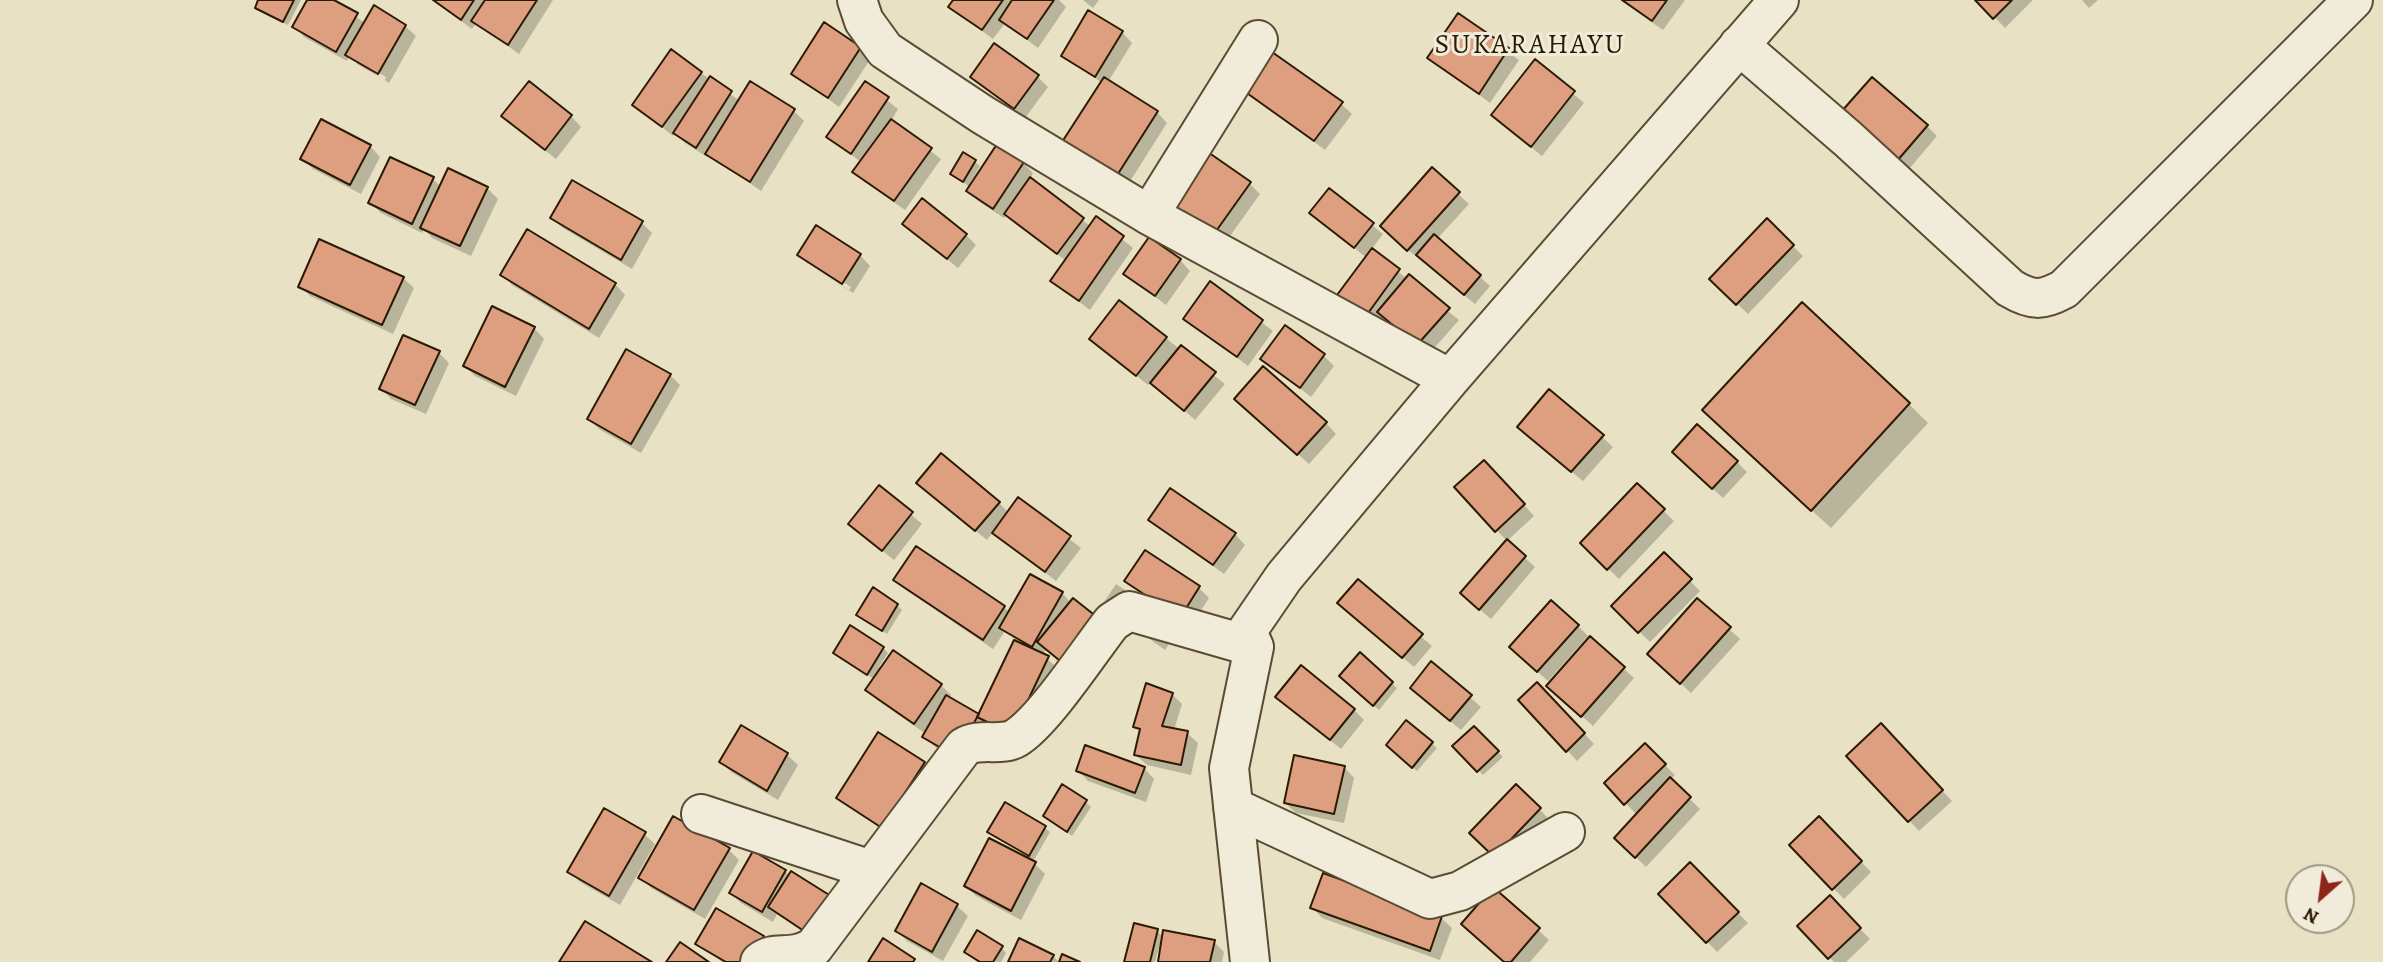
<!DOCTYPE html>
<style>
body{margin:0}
#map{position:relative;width:2383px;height:962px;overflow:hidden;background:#e8e1c4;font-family:Alegreya,serif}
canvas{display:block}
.north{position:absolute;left:2285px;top:864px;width:70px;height:70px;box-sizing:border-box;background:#f0ecd9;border:2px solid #a19883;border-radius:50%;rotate:208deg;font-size:19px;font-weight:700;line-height:28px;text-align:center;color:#2b1b03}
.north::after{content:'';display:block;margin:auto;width:24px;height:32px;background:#8f2418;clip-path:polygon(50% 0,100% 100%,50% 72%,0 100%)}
</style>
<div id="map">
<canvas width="2383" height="962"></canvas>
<div class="north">N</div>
</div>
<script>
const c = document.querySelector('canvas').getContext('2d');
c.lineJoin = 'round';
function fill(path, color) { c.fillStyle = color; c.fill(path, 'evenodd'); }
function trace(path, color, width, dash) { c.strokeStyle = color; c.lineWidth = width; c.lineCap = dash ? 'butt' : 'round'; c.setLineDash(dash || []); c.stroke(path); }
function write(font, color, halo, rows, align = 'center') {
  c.font = font + ' Alegreya,serif'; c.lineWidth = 6; c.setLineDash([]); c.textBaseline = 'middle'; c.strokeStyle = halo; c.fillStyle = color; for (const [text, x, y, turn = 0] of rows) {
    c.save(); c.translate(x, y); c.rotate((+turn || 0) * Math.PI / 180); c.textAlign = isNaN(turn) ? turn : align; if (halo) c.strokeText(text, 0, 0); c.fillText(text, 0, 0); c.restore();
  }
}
fill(new Path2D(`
 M260 0H301L288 25 262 12 257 7Z
 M309 0H330L365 23 405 26 416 36 389 83 349 56 347 61 304 37 294 26ZM357 60 386 77 385 80 357 64Z
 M433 0H553L519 54 476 23 472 29Z
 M955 0H1059L1066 7 1038 48 1005 23 993 39 950 7Z
 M1083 0H1099L1093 8Z
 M1620 0H1685L1663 30Z
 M1978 0H2033L2005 28Z
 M2082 0H2098L2089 8Z
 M1458 16 1519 60 1490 103 1430 58Z
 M1122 32 1132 43 1108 82 1157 112 1167 123 1127 186 1064 142 1102 83 1063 55Z
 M860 48 871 58 839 107 793 73Z
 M1535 62 1584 103 1542 156 1504 125Z
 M701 73 740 101 751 84 794 111 804 121 761 191 708 154 707 157 685 143 675 133 673 136 635 105Z
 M972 77H1038L1048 87 1025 118Z
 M865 83 898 109 891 121 941 159 905 210 865 182 854 172 861 162 828 137Z
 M1246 91 1341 104 1352 114 1325 150Z
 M571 116 581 127 556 159 514 126Z
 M1854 122 1927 126 1937 136 1909 169Z
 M370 146 380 157 361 194 313 169 303 159Z
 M975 162 980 166 970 183 972 185 1023 163 1033 173 1030 179 1090 226 1096 218 1133 248 1090 310 1052 281 1066 261 1007 214 1004 218 978 201 968 191 971 188 952 174Z
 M1432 170 1469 204 1437 239 1490 286 1475 304 1392 237Z
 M449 171 487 188 498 199 471 256 432 238 424 229 422 233 381 213 371 203 433 179 441 187Z
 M1250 184 1260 194 1225 243 1170 202Z
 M1329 190 1383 234 1371 250 1459 320 1429 354 1384 315 1377 325 1350 305 1367 258 1322 223Z
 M552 218 642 223 652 233 632 269 563 228Z
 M1767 221 1803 256 1748 314 1711 279Z
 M904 224 966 235 976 245 958 268Z
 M799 255H860L870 266 853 293 809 265 849 290 851 287 808 260V264Z
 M1180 260 1190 271 1166 305 1125 274Z
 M502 274 615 284 625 295 599 338 512 285Z
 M403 278 414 288 393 334 310 296 300 286Z
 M1210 283 1273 331 1248 366 1185 318Z
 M1119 302 1225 384 1195 420 1151 381 1148 385 1091 339Z
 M534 328 544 339 516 396 475 376 465 366Z
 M439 353 449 363 426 414 391 399 381 388Z
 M1324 356 1334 366 1311 397 1263 359Z
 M670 375 680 385 641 453 599 429 589 419Z
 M1909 404 1928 423 1831 528 1723 429Z
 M1247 409 1326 423 1336 434 1309 464Z
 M1529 437H1602L1613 447 1583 481Z
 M1684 462H1737L1747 472 1723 498Z
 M1495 472 1534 516 1507 541 1456 488Z
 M1637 485 1674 521 1619 579 1582 543Z
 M879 487 922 524 894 560 861 534Z
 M929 493 999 503 1009 513 1019 500 1081 548 1056 581 993 532 987 540Z
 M1150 520 1235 534 1245 545 1224 574Z
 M1507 541 1535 567 1491 619 1472 603Z
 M1664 555 1700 591 1650 642 1613 606Z
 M895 580 1004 607 1010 613 1062 593 1071 603 1076 674 1046 649 1043 656 1058 668 1022 743 966 765 935 747 925 737 926 734 877 700 867 690 874 679 840 657 883 648 888 653 879 667 941 685 951 695 949 699 980 716 1016 640 1005 631 993 649 906 590Z
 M1127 581 1199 588 1209 598 1190 627Z
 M1358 582 1432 646 1414 667 1350 613Z
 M1116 584 1169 619 1179 629 1165 650 1102 605Z
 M897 605 902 610 887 634 863 619Z
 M1578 626 1588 636 1548 681 1521 657Z
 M1729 629 1740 639 1691 693 1660 664Z
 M1591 639 1634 678 1593 726 1559 696Z
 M1360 655 1397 688 1379 710 1346 681Z
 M1431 663 1481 707 1461 730 1422 698Z
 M1172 694 1182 704 1174 730 1187 733 1198 743 1191 775 1147 765 1136 755 1141 732 1135 726Z
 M1547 694 1594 744 1577 761 1567 750Z
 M1288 707 1354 710 1364 720 1341 749Z
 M1406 723 1437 748 1417 771 1393 750Z
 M741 728 787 755 798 765 778 800 731 772 721 762Z
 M1474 728 1503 757 1483 775 1455 746Z
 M879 734 934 774 893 837 838 797Z
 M1891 736 1952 801 1919 831 1848 756Z
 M1645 746 1675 775 1670 780 1700 809 1646 867 1616 838 1637 815 1606 783Z
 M1344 767 1354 778 1344 823 1296 813 1285 803Z
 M1144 768 1154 779 1146 802 1088 781 1078 770Z
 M1516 786 1550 820 1505 866Z
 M1086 802 1091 807 1072 836 1045 816Z
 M1819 818 1871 872 1844 899 1791 845Z
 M1045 828 1050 832 1034 860 990 832Z
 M644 834 655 844 620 905 580 882 570 872Z
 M728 849 739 860 705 919 651 888 641 877Z
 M1035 864 1045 874 1021 920 976 896 966 886Z
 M1690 865 1748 923 1717 952 1661 894Z
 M785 871 790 876 821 944 777 914 773 922 741 903 731 893Z
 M922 886 957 906 968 916 943 961 907 941 897 931Z
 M1830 898 1870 939 1846 962H1834L1799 926Z
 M1312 907 1441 918 1452 928 1440 960 1322 918Z
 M1538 930 1549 940 1530 962H1505Z
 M1157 931 1164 938 1214 942 1224 952 1222 962H1159L1163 945 1160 944 1155 962H1125Z
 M763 937 773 947 765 962H722L698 943Z
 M1002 948 1006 953 1001 962H980L966 952Z
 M1053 956 1059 962H1010Z`), '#0003');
const building = new Path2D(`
 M258 0H294L283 22 255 8Z
 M307 0H334L358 13 336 52 292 27Z
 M433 0H474L461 20Z
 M485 0H537L508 45 471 21Z
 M953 0H1003L982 30 948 7Z
 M1012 0H1054L1027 39 999 20Z
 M1622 0H1667L1652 21Z
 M1975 0H2012L1993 19Z
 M374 5 406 25 378 74 345 55Z
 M1088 10 1123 31 1095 77 1061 56Z
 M1458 13 1509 48 1479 94 1427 58Z
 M824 22 861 47 828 98 791 74Z
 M994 43 1039 75 1014 109 970 77Z
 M671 49 702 72 662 127 632 105Z
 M1272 52 1343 102 1314 141 1244 91Z
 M1535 59 1575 91 1531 147 1491 115Z
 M710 76 732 91 696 148 673 133Z
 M1104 77 1158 111 1116 177 1062 142Z
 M1872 77 1928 125 1897 161 1841 112Z
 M529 81 572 115 545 150 501 116Z
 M750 81 795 109 750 182 705 154Z
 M865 81 889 97 851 154 826 137Z
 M321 119 371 145 350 185 300 159Z
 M891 119 932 148 894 201 852 172Z
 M997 144 1024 162 993 209 966 191Z
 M1205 150 1251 182 1214 234 1168 202Z
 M963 152 976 160 963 182 950 174Z
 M390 157 434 177 412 224 368 203Z
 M1432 167 1460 192 1407 251 1380 226Z
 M448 168 488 187 460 246 420 228Z
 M1030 177 1084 218 1057 254 1004 214Z
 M572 180 643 221 621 260 550 218Z
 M1329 188 1374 223 1354 248 1309 213Z
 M922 198 967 234 947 259 902 224Z
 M1096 216 1124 236 1079 301 1050 281Z
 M1767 218 1794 245 1736 305 1709 279Z
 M816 225 861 254 842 284 797 255Z
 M527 229 616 283 589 329 500 275Z
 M1434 234 1481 275 1464 295 1416 255Z
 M1149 237 1181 259 1155 296 1123 274Z
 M319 239 404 277 382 325 298 287Z
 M1372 248 1400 269 1366 316 1337 295Z
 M1409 274 1450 308 1417 345 1377 312Z
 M1210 281 1263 320 1237 357 1183 319Z
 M1119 300 1167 337 1136 376 1089 339Z
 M1802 302 1910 403 1811 511 1702 410Z
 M492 306 535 327 505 387 463 366Z
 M1285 325 1325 354 1300 388 1260 359Z
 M403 335 440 351 415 405 379 389Z
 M1181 345 1216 372 1184 411 1150 383Z
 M626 349 671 374 631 444 587 419Z
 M1263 366 1327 422 1297 455 1234 399Z
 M1549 389 1604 435 1571 472 1517 427Z
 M1697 424 1738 461 1712 489 1672 452Z
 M941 453 1000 502 975 531 916 483Z
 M1484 460 1525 504 1495 532 1454 487Z
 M1637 483 1665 509 1607 570 1580 543Z
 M879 485 913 512 882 551 848 524Z
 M1170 488 1236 533 1213 565 1148 520Z
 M1018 497 1071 536 1045 572 992 533Z
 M1507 539 1526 556 1479 610 1460 593Z
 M916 546 1005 606 983 640 893 580Z
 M1145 550 1200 586 1180 618 1124 581Z
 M1664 552 1692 579 1638 633 1611 606Z
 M1030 574 1063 592 1032 647 999 628Z
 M1358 579 1423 634 1402 658 1337 603Z
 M873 587 898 604 882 631 856 615Z
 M1073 598 1102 621 1065 665 1037 642Z
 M1697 598 1731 627 1680 684 1647 654Z
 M1551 600 1579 625 1537 672 1509 647Z
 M850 625 884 647 867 675 833 653Z
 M1590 636 1625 667 1581 717 1546 686Z
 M1014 640 1049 656 1012 734 977 717Z
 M893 650 942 684 914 724 865 690Z
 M1360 652 1393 682 1373 706 1339 676Z
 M1431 661 1472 695 1450 721 1410 688Z
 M1301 665 1355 709 1330 740 1275 697Z
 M1537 682 1585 733 1566 752 1518 700Z
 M1146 683 1173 693 1162 726 1188 731 1181 765 1134 755 1140 729 1133 727Z
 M946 695 979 714 955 756 922 737Z
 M1406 720 1433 742 1412 768 1386 745Z
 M1881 723 1943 790 1908 822 1846 756Z
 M741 725 788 753 767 791 719 762Z
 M1474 726 1499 751 1477 772 1452 746Z
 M878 732 925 762 882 828 836 798Z
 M1645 743 1666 764 1624 805 1604 783Z
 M1085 745 1145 767 1135 793 1076 771Z
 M1294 755 1345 766 1334 814 1284 803Z
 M1670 777 1691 797 1635 858 1614 838Z
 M1062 784 1087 800 1067 832 1043 816Z
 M1516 784 1541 808 1494 857 1469 833Z
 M1005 802 1046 826 1029 856 987 832Z
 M604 808 646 832 609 896 567 872Z
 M673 816 730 848 694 910 638 878Z
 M1819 816 1862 861 1832 890 1789 845Z
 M989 838 1036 862 1011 911 964 886Z
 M753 851 786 870 762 912 729 893Z
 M1690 862 1739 912 1706 943 1658 894Z
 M791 871 834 898 810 935 768 907Z
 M1323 873 1442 916 1430 951 1310 908Z
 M921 883 958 904 932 952 895 931Z
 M1493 887 1540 928 1511 962H1504L1461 924Z
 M1830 895 1861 928 1828 959 1797 926Z
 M716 908 764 936 748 962H726L695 944Z
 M585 921 652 962H559Z
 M1134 923 1158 929 1150 962H1124Z
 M977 930 1003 946 993 962H980L964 952Z
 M1163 930 1215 940 1210 962H1158Z
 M883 938 915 959 913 962H868Z
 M1019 938 1054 955 1050 962H1008Z
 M680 942 709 962H666Z
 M1062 954 1080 962H1059Z`);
fill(building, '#dd9f80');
trace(building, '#2b1b03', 2);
const minor = new Path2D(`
 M857 0 864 21 885 50 983 115 1149 215 1450 379
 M1739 45 1848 139 2010 288C2032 301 2042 301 2064 289L2353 0
 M1149 215 1258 40
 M1233 807 1430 899 1460 891 1565 832
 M701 814 871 870
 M760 962C776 949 789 962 814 947L964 747C980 737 1001 747 1016 738 1044 721 1090 650 1112 622L1129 611 1254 647
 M1250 962 1229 768 1254 647 1247 631 1284 577 1450 379 1779 0`);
trace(minor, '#5a4c33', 42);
trace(minor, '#f0ecd9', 38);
c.letterSpacing = '2px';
write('28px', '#2b1b03', '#f0ecd9', [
 ["SUKARAHAYU",1530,46]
]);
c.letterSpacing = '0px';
</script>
